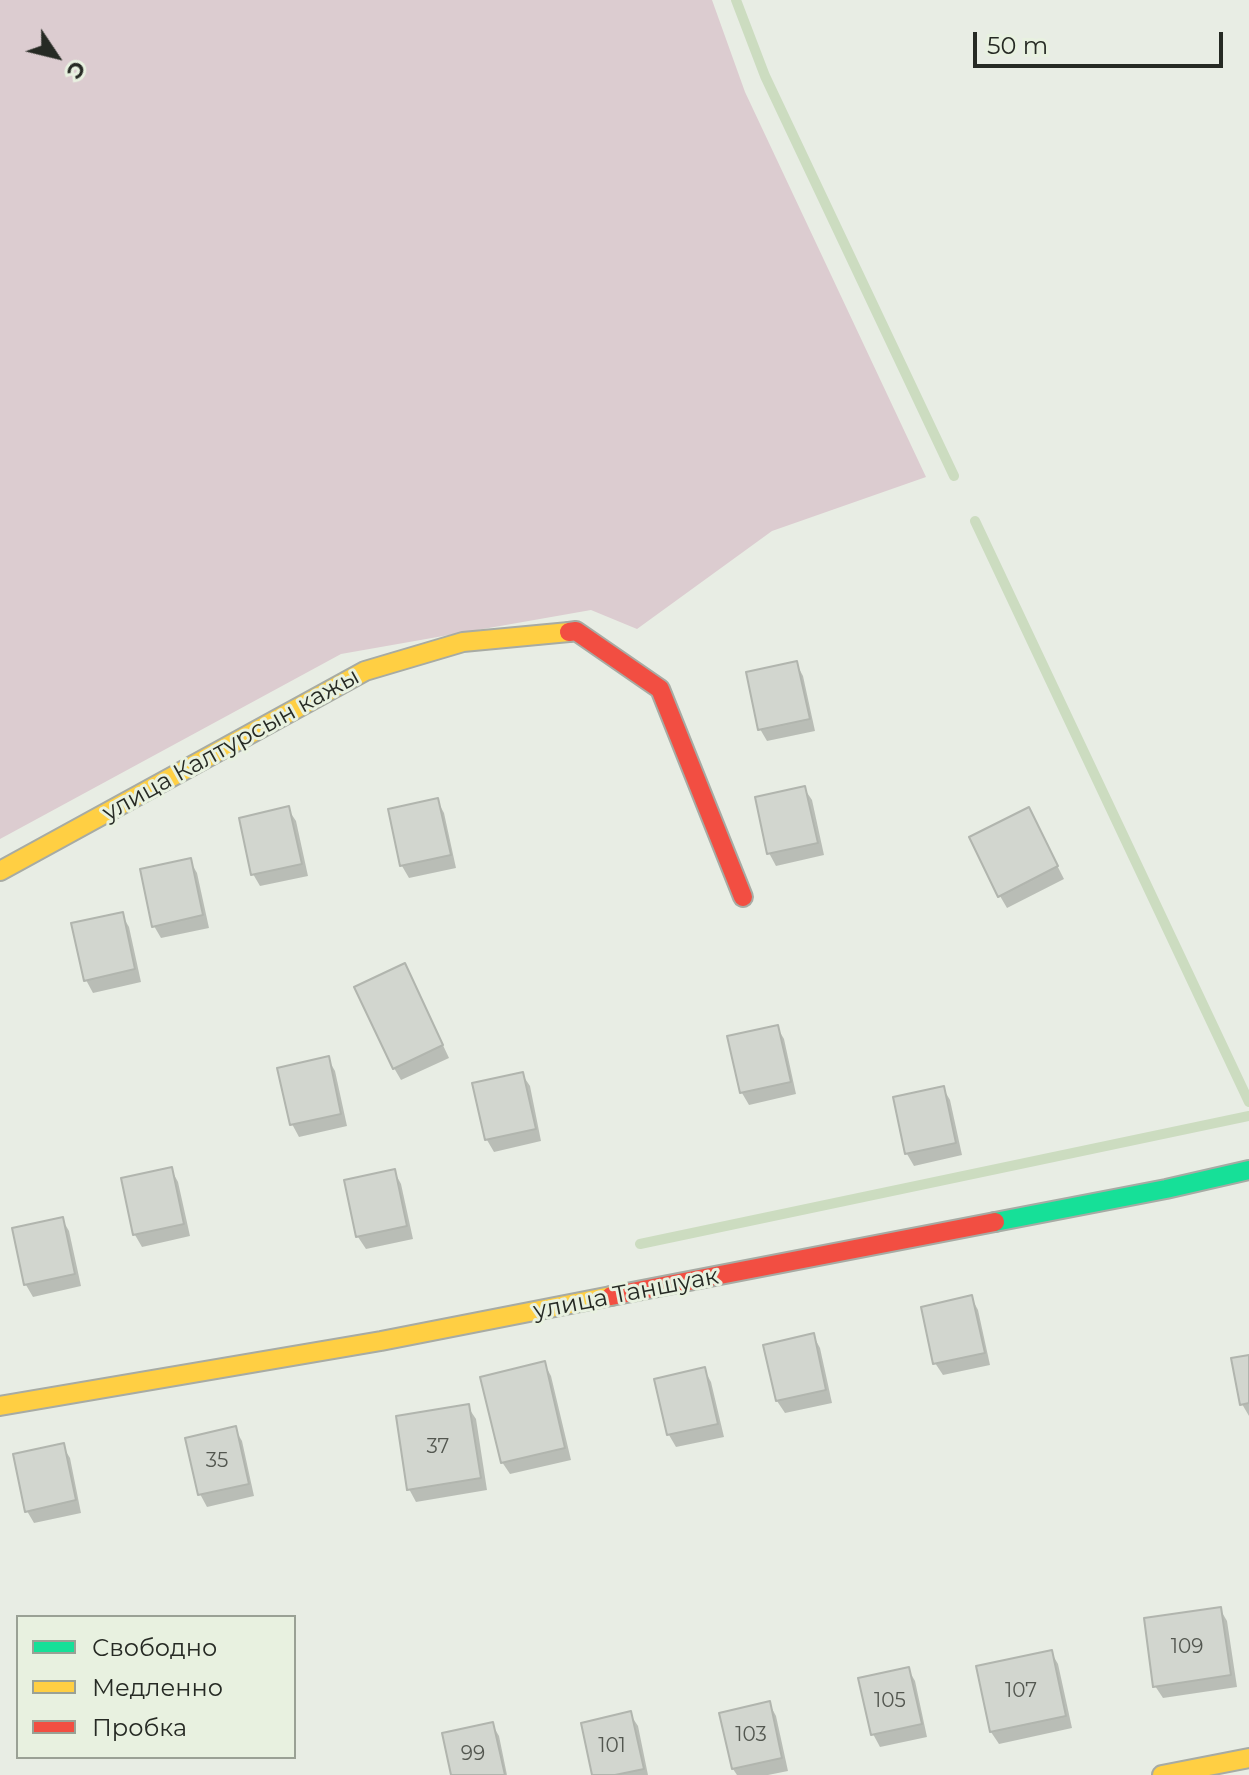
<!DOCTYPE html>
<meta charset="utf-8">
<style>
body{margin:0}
#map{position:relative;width:1249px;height:1775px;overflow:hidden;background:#e8ede4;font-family:Montserrat,sans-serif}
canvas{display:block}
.legend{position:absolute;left:16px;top:1615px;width:280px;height:144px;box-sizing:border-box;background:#e8f1e0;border:2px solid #9aa195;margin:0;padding:10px 14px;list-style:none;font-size:24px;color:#262a24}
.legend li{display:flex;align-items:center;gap:16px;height:40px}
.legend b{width:40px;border:2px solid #9aa195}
.north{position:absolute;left:16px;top:16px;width:80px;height:80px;-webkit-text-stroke:6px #e8f1e0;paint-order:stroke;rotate:125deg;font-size:22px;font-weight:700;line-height:32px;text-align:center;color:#262a24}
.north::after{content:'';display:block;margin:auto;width:28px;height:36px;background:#262a24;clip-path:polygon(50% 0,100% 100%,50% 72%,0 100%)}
.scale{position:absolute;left:973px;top:32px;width:250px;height:36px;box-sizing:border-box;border:4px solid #262a24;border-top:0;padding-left:10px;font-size:24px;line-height:28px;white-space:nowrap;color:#262a24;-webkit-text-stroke:6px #e8f1e0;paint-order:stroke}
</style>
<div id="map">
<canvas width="1249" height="1775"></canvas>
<ul class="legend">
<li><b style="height:10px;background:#16e098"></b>Свободно</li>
<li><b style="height:10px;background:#ffcf43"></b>Медленно</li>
<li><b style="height:10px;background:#f24e42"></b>Пробка</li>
</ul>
<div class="north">С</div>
<div class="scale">50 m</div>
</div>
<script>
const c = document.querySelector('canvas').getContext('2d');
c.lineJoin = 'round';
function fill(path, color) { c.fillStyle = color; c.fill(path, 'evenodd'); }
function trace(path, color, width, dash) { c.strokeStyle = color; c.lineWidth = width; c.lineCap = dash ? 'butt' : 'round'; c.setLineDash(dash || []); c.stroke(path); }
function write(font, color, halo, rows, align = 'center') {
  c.font = font + ' Montserrat,sans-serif'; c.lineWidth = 6; c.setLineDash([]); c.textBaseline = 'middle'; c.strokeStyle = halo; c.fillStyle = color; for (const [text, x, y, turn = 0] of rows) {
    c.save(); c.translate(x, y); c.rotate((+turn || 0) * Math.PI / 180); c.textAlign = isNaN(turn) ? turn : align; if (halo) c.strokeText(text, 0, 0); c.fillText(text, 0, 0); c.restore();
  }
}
fill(new Path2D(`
 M0 0H712L745 92 926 477 772 531 637 629 591 610 341 654 0 839Z`), '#dcccd0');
fill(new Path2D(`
 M796 663 803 676 815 731 767 741 760 729Z
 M804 788 812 800 824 855 776 866 769 853Z
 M437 800 444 813 456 868 409 878 402 866Z
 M288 809 296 821 308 876 260 886 253 874Z
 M1035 822 1064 879 1007 908 1000 896Z
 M190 861 197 873 209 928 161 938 154 926Z
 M122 915 129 927 141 982 93 993 86 980Z
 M411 977 449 1058 401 1080 394 1068Z
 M777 1027 784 1039 796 1094 749 1105 742 1093Z
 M328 1059 335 1071 347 1126 299 1137 292 1124Z
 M522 1074 530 1086 541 1141 494 1152 487 1140 474 1084Z
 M943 1088 950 1100 962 1155 914 1166 907 1154 895 1099Z
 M171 1169 178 1182 190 1236 142 1247 135 1235 123 1180Z
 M394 1171 401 1184 413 1239 366 1249 358 1237 346 1182Z
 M62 1219 69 1231 81 1286 33 1297 26 1285 14 1230Z
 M971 1297 978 1310 990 1365 943 1375 935 1363Z
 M813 1335 820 1348 832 1403 785 1413 777 1401 765 1346Z
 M1249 1357V1416L1242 1404Z
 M544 1363 551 1376 571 1460 510 1474 502 1462Z
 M704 1369 711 1382 724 1437 676 1447 669 1435 657 1380Z
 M468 1407 476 1419 487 1490 416 1502 409 1489Z
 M235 1429 242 1441 254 1496 207 1507 200 1494Z
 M62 1445 70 1458 81 1513 34 1523 27 1511Z
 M1220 1609 1227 1621 1237 1687 1163 1698 1155 1686Z
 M1051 1652 1058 1664 1072 1728 999 1744 991 1732Z
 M908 1669 915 1681 927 1737 880 1747 873 1734Z
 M769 1703 776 1716 788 1771 768 1775H737L733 1769 721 1714Z
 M630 1714 638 1726 648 1775H594Z
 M492 1724 499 1736 507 1775H453Z`), '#0003');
trace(new Path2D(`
 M736 0 765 76 954 476
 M975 521 1249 1102
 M640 1244 1249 1116`), '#ccdcc0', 10);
const building = new Path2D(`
 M797 661 810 719 758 730 746 672Z
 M805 786 818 843 767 854 755 797Z
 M438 798 451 855 400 866 388 809Z
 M289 806 302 864 251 875 239 818Z
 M1029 807 1058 866 998 897 969 837Z
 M191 858 203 915 152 927 140 869Z
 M123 912 135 969 84 981 71 923Z
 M405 963 443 1045 393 1069 354 987Z
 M778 1025 791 1082 740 1093 727 1036Z
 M329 1056 341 1114 290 1125 277 1068Z
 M523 1072 536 1129 485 1140 472 1083Z
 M944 1086 956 1143 905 1154 893 1097Z
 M172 1167 184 1224 133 1235 121 1178Z
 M395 1169 407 1226 356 1237 344 1180Z
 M63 1217 75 1274 24 1285 12 1228Z
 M972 1295 985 1353 933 1364 921 1307Z
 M814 1333 826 1390 776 1401 763 1345Z
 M1249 1355V1403L1240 1405 1231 1358Z
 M545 1361 565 1448 501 1463 480 1377Z
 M705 1367 718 1424 667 1435 654 1379Z
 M469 1404 481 1478 407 1490 396 1416Z
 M236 1426 249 1484 198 1495 185 1438Z
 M64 1443 76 1500 25 1512 13 1454Z
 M1221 1607 1231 1675 1153 1687 1144 1618Z
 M1052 1650 1066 1716 990 1732 976 1666Z
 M909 1667 922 1724 871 1735 858 1678Z
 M770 1701 782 1758 732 1769 719 1713Z
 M631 1711 644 1769 615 1775H592L581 1723Z
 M493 1722 505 1775H451L442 1733Z`);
fill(building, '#d2d6cf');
trace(building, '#b1b5ae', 2);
const fast = new Path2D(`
 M995 1222 1166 1189 1249 1170`);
const slow = new Path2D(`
 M0 871 365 671 463 642 569 632
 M0 1406 381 1341 611 1296
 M1162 1775 1249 1758`);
const jam = new Path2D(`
 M569 632 576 631 660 689 743 897
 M611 1296 995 1222`);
trace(fast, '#a7aba4', 22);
trace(slow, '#a7aba4', 22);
trace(jam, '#a7aba4', 22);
trace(fast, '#16e098', 18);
trace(slow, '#ffcf43', 18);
trace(jam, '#f24e42', 18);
write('20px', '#535750', null, [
 ["37",438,1447],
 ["35",217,1461],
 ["109",1187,1647],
 ["107",1021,1691],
 ["105",890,1701],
 ["103",751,1735],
 ["101",612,1746],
 ["99",473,1754]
]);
write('24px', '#262a24', '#e8f1e0', [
 ["улица Калтурсын кажы",231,745,-29],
 ["улица Таншуак",626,1294,-11]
]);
</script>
